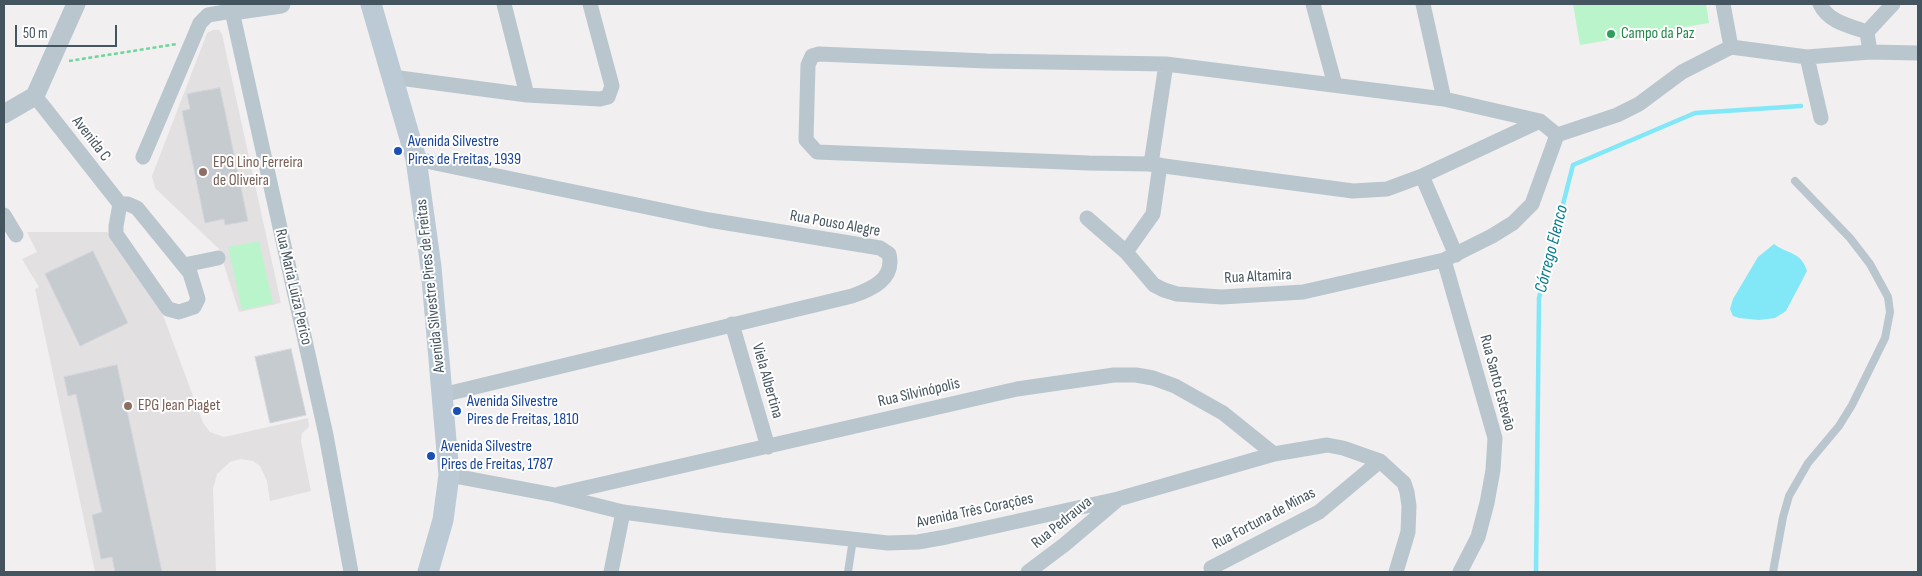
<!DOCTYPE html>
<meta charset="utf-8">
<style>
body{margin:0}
#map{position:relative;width:1922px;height:576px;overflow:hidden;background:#f2eff0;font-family:"Sofia Sans Condensed",sans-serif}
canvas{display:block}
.frame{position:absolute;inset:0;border:5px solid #45555f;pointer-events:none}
.scale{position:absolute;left:15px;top:25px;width:102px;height:22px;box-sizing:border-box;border:2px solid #45555f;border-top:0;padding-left:6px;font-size:15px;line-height:18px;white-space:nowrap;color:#45555f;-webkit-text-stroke:4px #fff;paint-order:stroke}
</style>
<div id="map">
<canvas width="1922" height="576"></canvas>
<div class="frame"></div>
<div class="scale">50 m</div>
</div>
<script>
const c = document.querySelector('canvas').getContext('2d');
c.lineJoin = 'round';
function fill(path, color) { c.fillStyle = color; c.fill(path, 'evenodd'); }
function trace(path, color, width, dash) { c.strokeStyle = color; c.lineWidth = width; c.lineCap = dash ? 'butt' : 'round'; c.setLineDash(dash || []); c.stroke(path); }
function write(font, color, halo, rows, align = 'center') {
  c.font = font + ' "Sofia Sans Condensed",sans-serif'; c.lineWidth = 4; c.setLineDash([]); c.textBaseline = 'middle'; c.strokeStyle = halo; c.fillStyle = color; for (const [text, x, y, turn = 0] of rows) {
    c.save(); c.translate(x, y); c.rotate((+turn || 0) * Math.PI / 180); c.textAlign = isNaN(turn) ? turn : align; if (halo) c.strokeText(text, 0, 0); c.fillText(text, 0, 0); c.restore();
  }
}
fill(new Path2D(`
 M213 30H219L222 34 281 303 239 312 219 249 155 188 152 176 207 33Z
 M27 232H107L160 307 203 423 210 432 224 437 308 418 309 427 302 433 301 441 311 491 270 501 267 481 260 466 253 461 240 459 230 462 217 474 213 489 216 572H95L35 289 39 287 22 259 37 252Z`), '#e3e0e2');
fill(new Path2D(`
 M1573 4H1706L1709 23 1580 45Z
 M259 241 273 303 242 310 228 247Z`), '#baf4cb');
fill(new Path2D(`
 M1774 244C1788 255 1801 251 1807 271L1786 311 1775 318 1759 320 1739 318 1733 316 1730 309 1733 299 1758 257Z`), '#82e7f6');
trace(new Path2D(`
 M1536 572 1539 298 1573 165 1695 113 1801 106`), '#82e7f6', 4.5);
const building = new Path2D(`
 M220 88 248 221 225 225 224 219 205 223 182 111 190 109 187 94Z
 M93 251 128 323 80 346 45 274Z
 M291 349 306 415 270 423 255 357Z
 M117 365 162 572H115L112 557 101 559 92 515 102 512 76 394 68 396 64 377Z`);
fill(building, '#c6cbd0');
trace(building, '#d3d6dc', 1);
trace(new Path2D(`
 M69 61 177 44`), '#6ed69a', 2.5, [4, 2.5]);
trace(new Path2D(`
 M848 572 853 539
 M1773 572 1783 517 1789 496 1808 463 1839 426 1852 405 1885 338 1890 312 1888 297 1870 264 1850 238 1795 181`), '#b9c6ce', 8);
trace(new Path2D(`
 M504 4 527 95
 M1313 4 1335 85
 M1423 4 1444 99
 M1723 4 1731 47
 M1820 4C1828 22 1850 26 1867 32
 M1870 52 1867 32 1893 4
 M1807 57 1821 118
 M392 77 527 95 600 99 608 97 612 86 590 4
 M35 96 120 204
 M1540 121 1422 176 1387 189 1353 191 1149 164 1089 163 817 152 806 140 808 65 812 56 819 54 987 61 1166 64 1444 99 1540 121 1557 135
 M143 157 200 23 208 15 232 11 326 435 351 572
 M416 159 709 220 880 248 889 254C895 279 872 289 852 296L442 395
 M1151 164 1166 64
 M1422 176 1456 255
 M120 204H128L137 208 190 273 198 299 194 307 179 312 168 309 116 234V226Z
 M4 215 16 235
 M1087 218 1126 252 1154 285 1164 290 1177 294 1222 297 1303 292 1444 260 1492 236 1513 223 1532 204 1557 135 1617 115 1639 104 1682 72 1731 47 1807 57 1870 52 1918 53
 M1126 252 1153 214 1160 165
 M1444 260 1495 438 1493 470 1487 503 1478 537 1460 572
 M184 265 218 258
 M732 324 768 447
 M449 475 555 495 623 512 721 525 888 543 918 542 946 537 1118 499 1274 454 1327 445 1343 448 1380 461 1404 483 1407 492 1409 506 1408 532 1396 572
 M559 494 1017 389 1114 375H1136L1153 378 1175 386 1223 413 1274 454
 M1211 568 1319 512 1380 461
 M611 572 623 512
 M1028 572 1064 545 1116 501`), '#b9c6ce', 15);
trace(new Path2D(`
 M230 4 232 11 281 4
 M4 114 35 96 76 4`), '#b9c6ce', 19);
trace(new Path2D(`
 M371 4 416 159 431 267 449 475 443 520 428 572`), '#bbcad5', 21);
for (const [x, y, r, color] of [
 [1611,34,5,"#2e9e5b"],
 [398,151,5,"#1a4fb4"],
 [203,172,5,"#8d6e63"],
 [128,406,5,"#8d6e63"],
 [457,411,5,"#1a4fb4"],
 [431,456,5,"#1a4fb4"]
]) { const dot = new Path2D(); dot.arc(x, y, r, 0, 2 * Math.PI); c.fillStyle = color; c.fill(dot); trace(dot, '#fff', 2); }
write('16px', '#27864d', '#fff', [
 ["Campo da Paz",1621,34]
], 'left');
write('16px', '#45555f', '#fff', [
 ["Avenida C",91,139,52],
 ["Rua Pouso Alegre",835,224,10],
 ["Rua Altamira",1258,277,-3],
 ["Avenida Silvestre Pires de Freitas",431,286,-96],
 ["Rua Maria Luiza Perico",293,287,77],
 ["Viela Albertina",767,381,74],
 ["Rua Santo Estevão",1497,383,75],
 ["Rua Silvinópolis",919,393,-13],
 ["Avenida Três Corações",975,511,-12],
 ["Rua Fortuna de Minas",1264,519,-28],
 ["Rua Pedrauva",1062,523,-39]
]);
write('16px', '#164399', '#fff', [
 ["Avenida Silvestre",408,142],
 ["Pires de Freitas, 1939",408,160],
 ["Avenida Silvestre",467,402],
 ["Pires de Freitas, 1810",467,420],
 ["Avenida Silvestre",441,447],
 ["Pires de Freitas, 1787",441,465]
], 'left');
write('16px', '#785e54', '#fff', [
 ["EPG Lino Ferreira",213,163],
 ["de Oliveira",213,181],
 ["EPG Jean Piaget",138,406]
], 'left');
write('italic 18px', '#047c8e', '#fff', [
 ["Córrego Elenco",1552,249,-76]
]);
</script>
